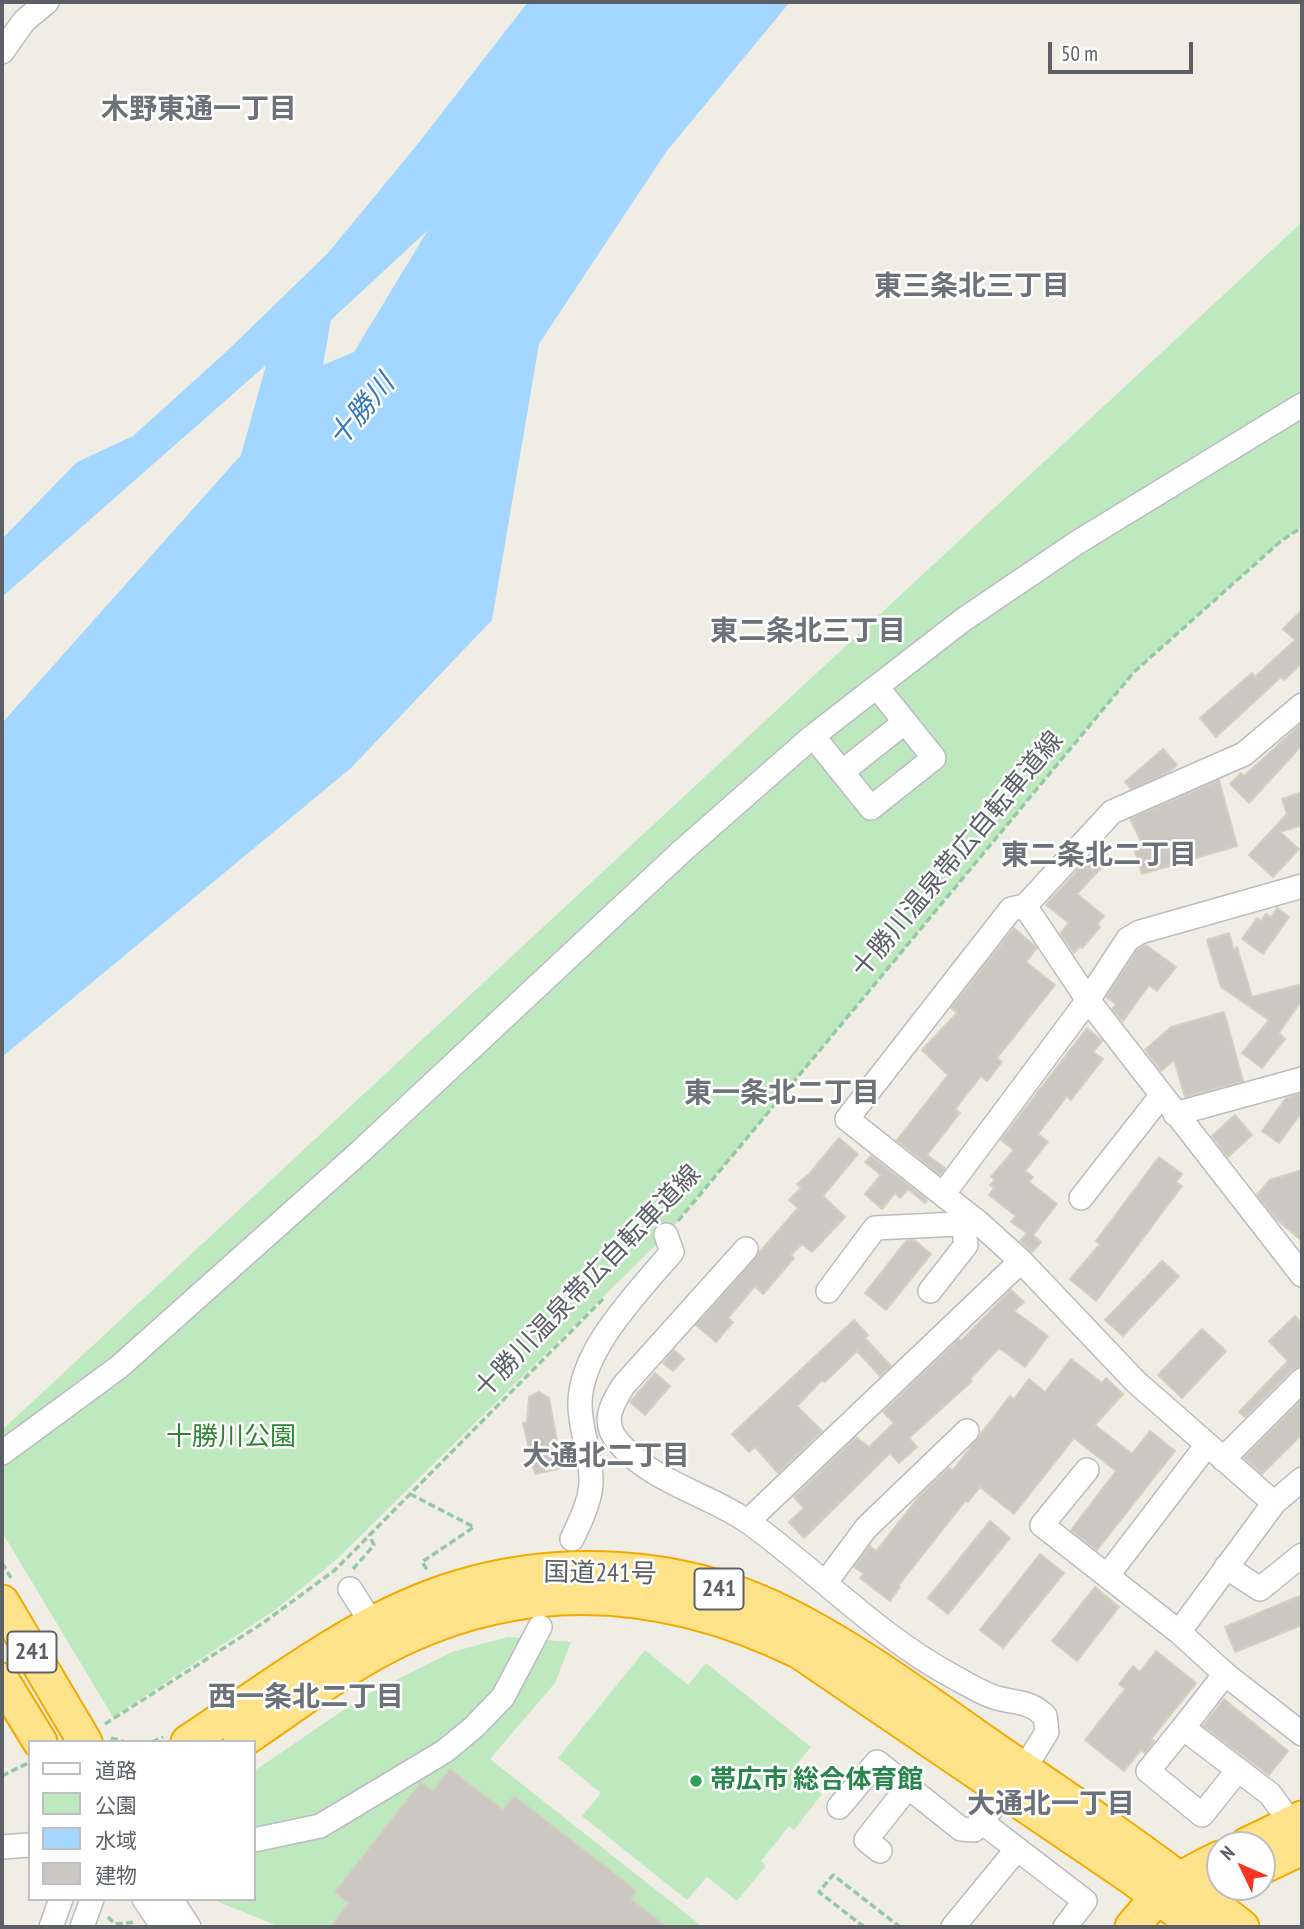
<!DOCTYPE html>
<meta charset="utf-8">
<style>
body{margin:0}
#map{position:relative;width:1304px;height:1929px;overflow:hidden;background:#f0ede4;font-family:"PT Sans Narrow","Noto Sans JP",sans-serif}
canvas{display:block}
.frame{position:absolute;inset:0;border:4px solid #5c6066;pointer-events:none}
.legend{position:absolute;left:28px;top:1740px;width:228px;height:161px;box-sizing:border-box;background:#fff;border:2px solid #bebfc2;margin:0;padding:9px 12px;list-style:none;font-size:21px;color:#5c6066}
.legend li{display:flex;align-items:center;gap:14px;height:35px}
.legend b{width:35px;border:2px solid #bebfc2}
.north{position:absolute;left:1206px;top:1831px;width:70px;height:70px;box-sizing:border-box;background:#fff;border:2px solid #bebfc2;border-radius:50%;rotate:314deg;font-size:19px;font-weight:700;line-height:28px;text-align:center;color:#5c6066}
.north::after{content:'';display:block;margin:auto;width:24px;height:32px;background:#f73522;clip-path:polygon(50% 0,100% 100%,50% 72%,0 100%)}
.scale{position:absolute;left:1048px;top:42px;width:145px;height:32px;box-sizing:border-box;border:4px solid #5c6066;border-top:0;padding-left:9px;font-size:21px;line-height:24px;white-space:nowrap;color:#5c6066;-webkit-text-stroke:5px #fff;paint-order:stroke}
</style>
<div id="map">
<canvas width="1304" height="1929"></canvas>
<div class="frame"></div>
<ul class="legend">
<li><b style="height:9px;background:#fff"></b>道路</li>
<li><b style="height:19px;background:#bee9bf"></b>公園</li>
<li><b style="height:19px;background:#a4d7ff"></b>水域</li>
<li><b style="height:19px;background:#cbc8c1"></b>建物</li>
</ul>
<div class="north">N</div>
<div class="scale">50 m</div>
</div>
<script>
const c = document.querySelector('canvas').getContext('2d');
c.lineJoin = 'round';
function fill(path, color) { c.fillStyle = color; c.fill(path, 'evenodd'); }
function trace(path, color, width, dash) { c.strokeStyle = color; c.lineWidth = width; c.lineCap = dash ? 'butt' : 'round'; c.setLineDash(dash || []); c.stroke(path); }
function write(font, color, halo, rows, align = 'center') {
  c.font = font + ' "PT Sans Narrow","Noto Sans JP",sans-serif'; c.lineWidth = 5; c.setLineDash([]); c.textBaseline = 'middle'; c.strokeStyle = halo; c.fillStyle = color; for (const [text, x, y, turn = 0] of rows) {
    c.save(); c.translate(x, y); c.rotate((+turn || 0) * Math.PI / 180); c.textAlign = isNaN(turn) ? turn : align; if (halo) c.strokeText(text, 0, 0); c.fillText(text, 0, 0); c.restore();
  }
}
fill(new Path2D(`
 M1302 222V527L1281 541 1134 672 666 1235 336 1560 275 1610 113 1717 2 1532V1430Z
 M508 1637 571 1642 555 1683 490 1759 703 1927H280L214 1900 254 1899V1771L366 1695 452 1652Z
 M645 1650 688 1685 706 1663 811 1747 792 1770 822 1794 794 1830 789 1826 761 1861 766 1866 737 1901 707 1877 687 1900 582 1816 601 1793 558 1758Z`), '#bee9bf');
fill(new Path2D(`
 M528 2H790L666 152 539 344 492 620 351 768 2 1057V723L241 455 266 365 2 597V539L77 462 133 436 227 351 328 253 417 145ZM428 230 354 352 323 365 331 320Z`), '#a4d7ff');
const building = new Path2D(`
 M1302 610V663L1284 680 1281 677 1216 737 1200 718 1252 673 1255 677 1295 640 1283 629Z
 M1302 723V745L1249 803 1230 784 1241 773 1244 776 1253 768Z
 M1163 749 1177 765 1169 772 1131 789 1125 782Z
 M1219 780 1237 846 1142 874 1133 845 1142 843 1130 819Z
 M1302 792V825L1280 832 1299 849 1273 877 1249 855 1287 814 1282 799Z
 M1099 847 1111 857 1077 894 1104 916 1097 924 1100 927 1082 948 1080 946 1074 953 1060 934 1069 923 1046 905Z
 M1277 908 1289 917 1263 954 1242 939 1257 918 1261 921 1266 914 1271 917Z
 M1014 928 1037 948 1026 962 1055 985 997 1058 1002 1062 987 1081 981 1076 955 1109 960 1113 927 1155 945 1168 940 1175 897 1140 948 1075 922 1050 957 1013 951 1008Z
 M1229 933 1234 951 1237 947 1252 997 1302 984V1000L1279 1033 1285 1039 1262 1068 1242 1053 1269 1020 1221 987 1207 940Z
 M1146 945 1176 967 1157 991 1149 985 1123 1021 1112 1009 1116 1004 1106 997 1138 949Z
 M1224 1012 1243 1081 1185 1097 1174 1060 1161 1071 1145 1050 1171 1027Z
 M1087 1028 1102 1041 1093 1052 1103 1059 1071 1100 1067 1096 1038 1134 1048 1142 1025 1171 1033 1177 1029 1182 1057 1204 1033 1235 1041 1242 1032 1252 1020 1241 1027 1233 1011 1222 1016 1216 989 1195 994 1188 990 1185 995 1180 991 1177 1014 1150 1001 1140Z
 M1302 1093V1112L1279 1143 1262 1131 1286 1098Z
 M1235 1115 1252 1135 1228 1157 1212 1136Z
 M839 1138 858 1154 823 1196 845 1217 812 1252 802 1244 791 1255 794 1258 763 1294 755 1286 728 1318 733 1322 716 1342 696 1325 798 1208 789 1200 801 1188 797 1184 810 1173Z
 M871 1156 927 1200 925 1203 908 1189 900 1198 895 1193 882 1209 865 1194 881 1175 865 1162Z
 M1159 1157 1182 1174 1176 1182 1182 1186 1096 1301 1070 1279 1100 1244 1096 1241Z
 M1302 1170V1241L1276 1219 1257 1195 1270 1180Z
 M914 1240 931 1254 886 1310 865 1293 906 1241Z
 M1162 1261 1179 1276 1123 1336 1105 1320Z
 M1011 1290 1024 1302 1014 1311 1048 1336 1025 1367 999 1348 970 1379 972 1381 909 1438 917 1447 899 1463 890 1453 804 1538 789 1522 804 1508 794 1497 856 1437 869 1447 894 1423 883 1412 959 1339 961 1341Z
 M1295 1316 1302 1324V1366L1292 1370 1245 1417 1239 1412 1288 1361 1269 1341Z
 M854 1320 868 1335 865 1338 891 1366 880 1376 857 1351 825 1382 822 1380 797 1406 822 1431 778 1473 755 1447 749 1452 732 1434Z
 M1202 1329 1226 1351 1182 1398 1158 1375Z
 M674 1350 684 1359 673 1371 663 1363Z
 M1071 1359 1102 1383 1106 1378 1123 1394 1095 1425 1132 1454 1150 1431 1175 1451 1097 1550 1071 1530 1116 1471 1074 1438 1014 1514 980 1487 968 1502 966 1500 898 1586 900 1587 890 1601 860 1578 864 1574 854 1567 870 1546 876 1551 918 1498 949 1468 953 1470 1010 1396 1014 1399 1029 1379 1045 1392Z
 M655 1373 670 1386 645 1415 630 1402Z
 M539 1392 549 1398 562 1468 535 1474 523 1423 527 1422 529 1397Z
 M1302 1400V1434L1262 1474 1244 1458Z
 M990 1521 1010 1538 948 1614 928 1598Z
 M1040 1554 1064 1573 1003 1648 980 1630Z
 M1095 1587 1119 1607 1077 1661 1052 1641Z
 M1302 1595V1625L1235 1652 1225 1627Z
 M1156 1651 1196 1683 1151 1739 1154 1741 1145 1753 1141 1750 1124 1771 1085 1740 1125 1689 1119 1684 1133 1666 1140 1672Z
 M1224 1699 1288 1751 1269 1775 1203 1726Z
 M450 1769 503 1810 514 1796 637 1891 631 1899 667 1927H330L349 1903 335 1892 421 1782 433 1791Z`);
fill(building, '#cbc8c1');
trace(building, '#d5cfc1', 2);
const minor = new Path2D(`
 M2 52 24 21 47 2
 M813 736 871 808 934 758 877 687
 M842 772 905 722
 M1025 906 1088 1000 1302 1275
 M1175 1114 1302 1079
 M944 1193 1088 1000 1128 939 1140 932 1302 886
 M1081 1198 1161 1096
 M746 1249 623 1386C611 1405 601 1423 619 1443 653 1483 709 1494 750 1523 818 1572 879 1637 954 1677 967 1684 983 1694 997 1698 1016 1703 1030 1701 1045 1716L1047 1732 1024 1769 974 1830 961 1829 877 1762 839 1807
 M828 1291 875 1228 979 1223
 M930 1291 966 1245 963 1224
 M2 1453 119 1367 361 1151 682 851 813 736 963 620 1078 542 1302 405
 M1223 1459 1302 1380
 M1087 1470 1042 1525 1179 1632
 M1302 1479 1274 1503 1179 1632 1225 1674 1302 1734
 M1274 1503 1136 1382 1021 1261 979 1223 847 1119 1011 909 1025 906 1112 812 1244 754 1302 705
 M748 1521 1021 1261
 M572 1539C580 1522 592 1498 591 1479 591 1454 580 1430 580 1405 579 1351 639 1291 672 1252L666 1235
 M1226 1567 1260 1589 1302 1555
 M1107 1576 1207 1445
 M826 1582 866 1528 967 1431
 M350 1589 380 1636
 M1225 1674 1183 1728 1270 1794 1291 1823
 M1183 1728 1148 1771 1202 1815 1238 1770
 M982 1822 1085 1901 1065 1927
 M254 1840 320 1826 445 1751 474 1727 503 1697 540 1627
 M2 1847 30 1845
 M880 1851 866 1840 908 1787
 M144 1899 163 1927
 M171 1899 189 1927
 M51 1927 61 1899
 M82 1927 92 1899
 M953 1927 1017 1849`);
const highway = new Path2D(`
 M2 1602 85 1742
 M2 1680 40 1742
 M188 1742C274 1686 361 1616 460 1587 560 1557 678 1563 773 1608 853 1646 925 1701 997 1751 1081 1808 1163 1864 1242 1927
 M240 1742C294 1706 347 1664 406 1637 539 1576 671 1589 800 1652L1131 1877 1198 1927
 M1246 1845 1302 1818
 M1262 1867 1302 1848
 M1132 1927C1162 1890 1177 1878 1220 1858`);
trace(minor, '#b9bcc1', 26);
trace(highway, '#f3aa00', 37);
trace(new Path2D(`
 M678 1221 1134 672 1281 541 1302 527
 M410 1494 474 1527 422 1562 428 1571
 M2 1563 11 1578
 M353 1569 374 1545 369 1535
 M105 1724 263 1623 335 1570 605 1297
 M111 1738 126 1742
 M152 1742 163 1737
 M2 1776 28 1763
 M108 1917 115 1924 136 1922
 M864 1927 819 1892 833 1875 900 1927`), '#95c8a4', 3.5, [7, 3.5]);
trace(minor, '#fff', 23);
trace(highway, '#ffe38b', 33);
for (const [x, y, r, color] of [
 [696,1781,7,"#2e9e5b"]
]) { const dot = new Path2D(); dot.arc(x, y, r, 0, 2 * Math.PI); c.fillStyle = color; c.fill(dot); trace(dot, '#fff', 2.5); }
for (const [x, y, w] of [
 [719,1589,49],
 [32,1652,49]
]) { const box = new Path2D(); box.roundRect(x - w / 2, y - 20.5, w, 41, 5); c.fillStyle = '#fff'; c.fill(box); trace(box, '#5c6066', 2); }
write('bold 24px', '#5c6066', null, [
 ["241",719,1589],
 ["241",32,1652]
]);
write('26px', '#5c6066', '#fff', [
 ["十勝川温泉帯広自転車道線",958,855,-50],
 ["十勝川温泉帯広自転車道線",588,1282,-46],
 ["国道241号",600,1574,1]
]);
write('26px', '#2d8332', '#fff', [
 ["十勝川公園",231,1438]
]);
write('bold 26px', '#27864d', '#fff', [
 ["帯広市 総合体育館",710,1781]
], 'left');
write('bold 28px', '#6d7278', '#fff', [
 ["木野東通一丁目",199,110],
 ["東三条北三丁目",972,287],
 ["東二条北三丁目",808,632],
 ["東二条北二丁目",1099,856],
 ["東一条北二丁目",782,1094],
 ["大通北二丁目",606,1457],
 ["西一条北二丁目",306,1698],
 ["大通北一丁目",1051,1805]
]);
write('italic 28px', '#3876ba', '#fff', [
 ["十勝川",362,411,-50]
]);
</script>
